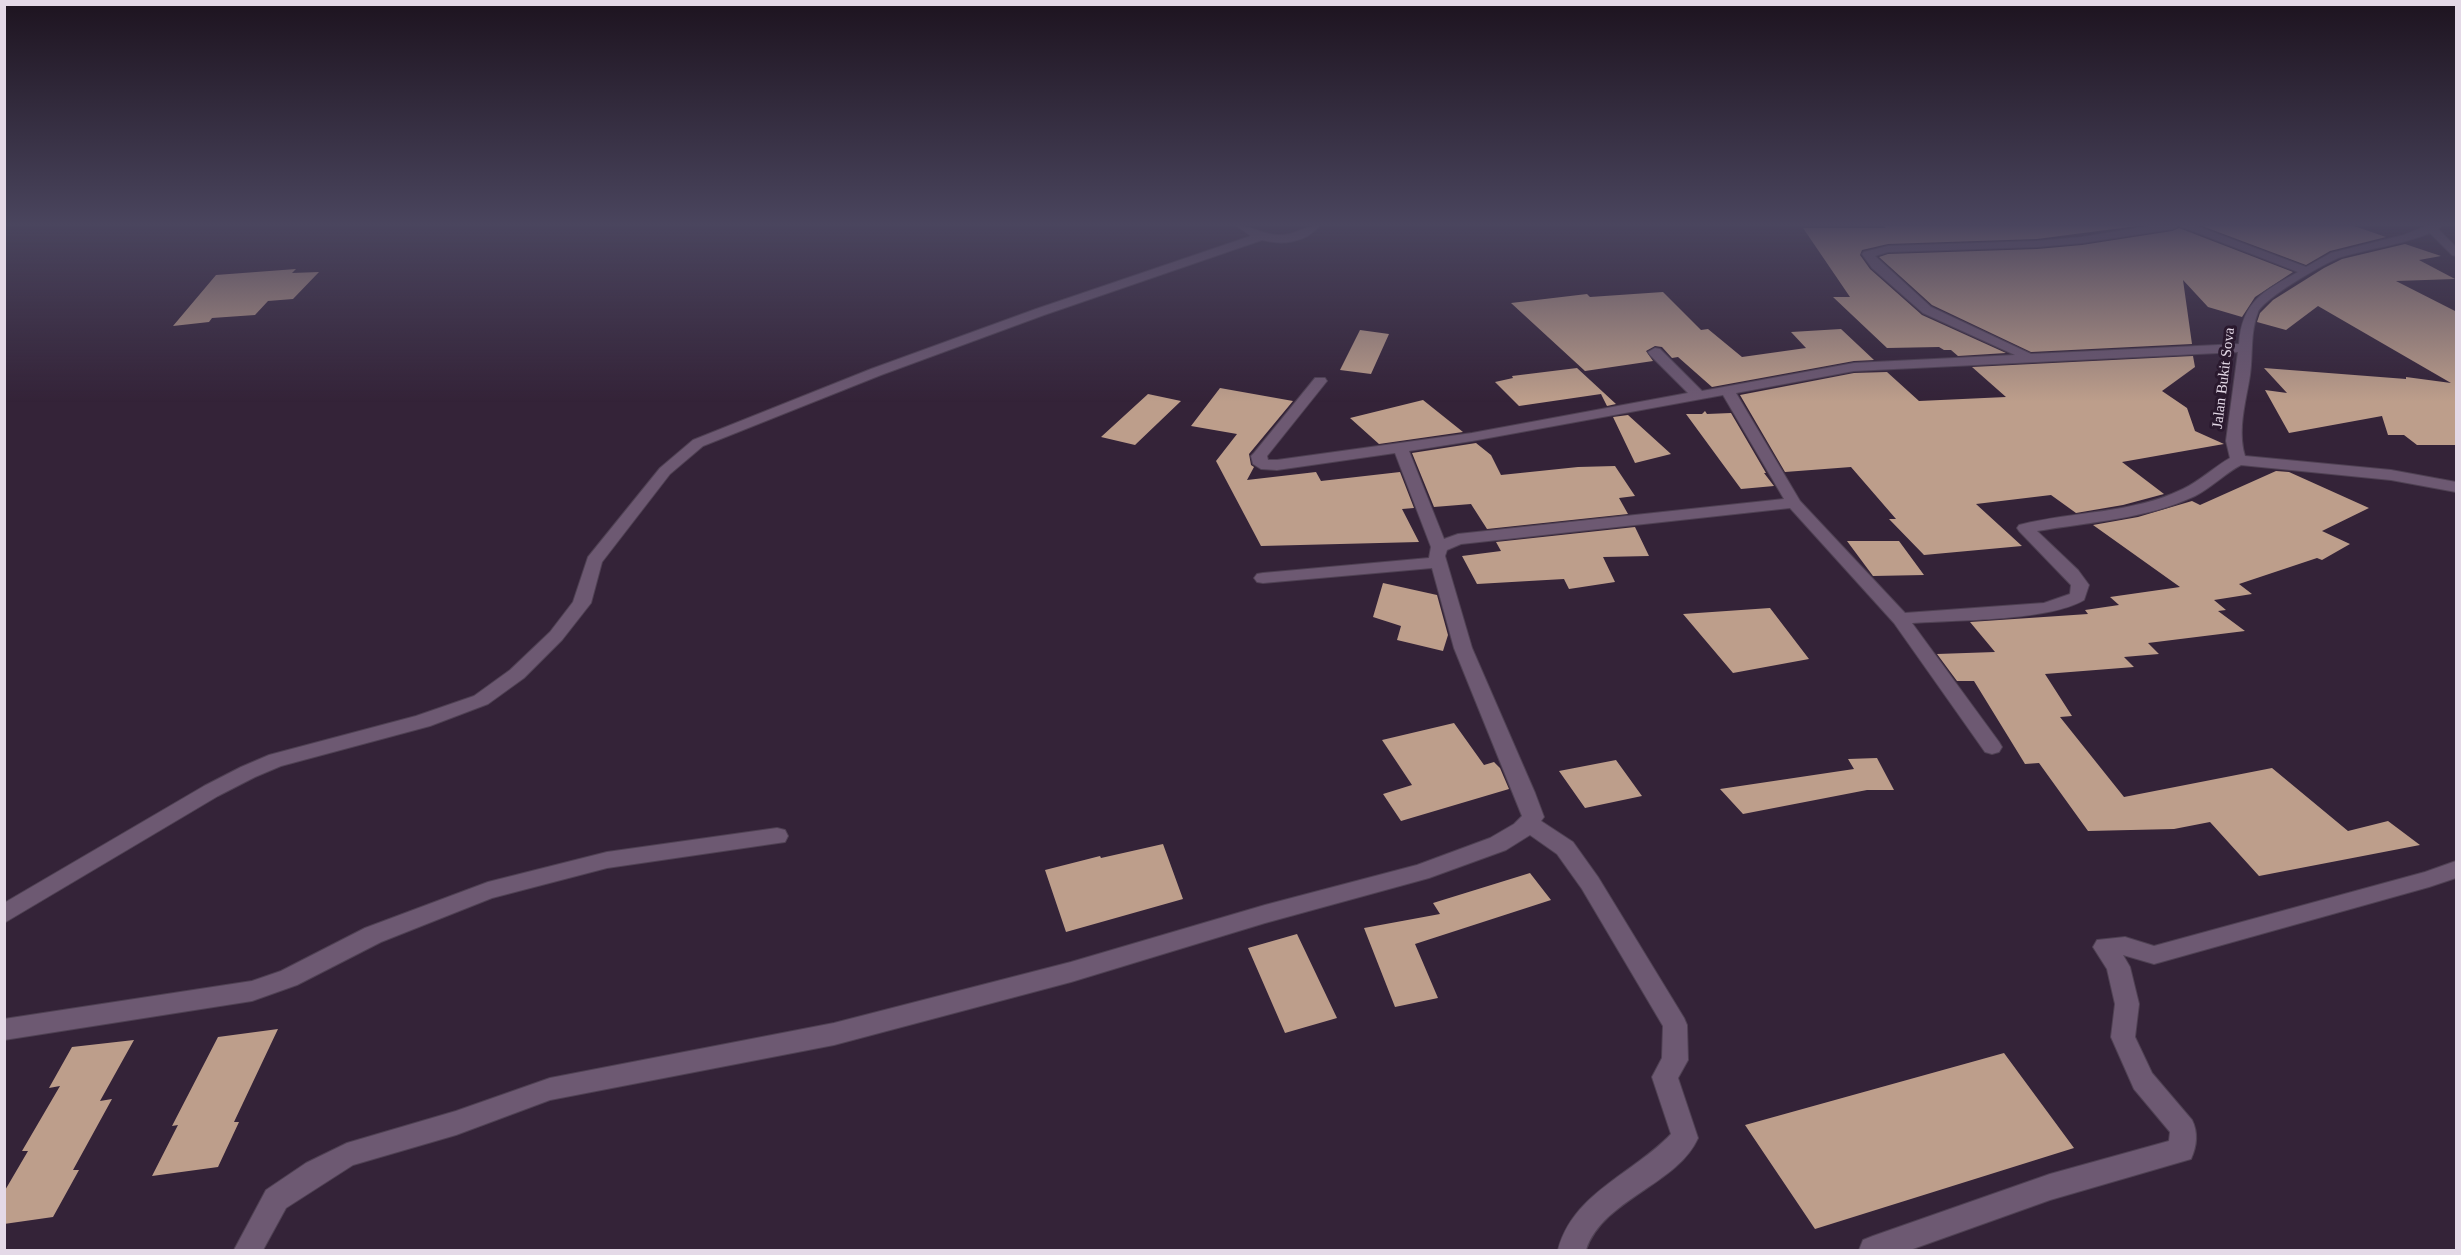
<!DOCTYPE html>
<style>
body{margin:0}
#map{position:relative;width:2461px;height:1255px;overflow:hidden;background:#342338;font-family:"Times New Roman",serif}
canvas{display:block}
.frame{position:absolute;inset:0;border:6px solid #e4d9e7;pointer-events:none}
</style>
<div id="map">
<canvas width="2461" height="1255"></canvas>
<div class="frame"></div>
</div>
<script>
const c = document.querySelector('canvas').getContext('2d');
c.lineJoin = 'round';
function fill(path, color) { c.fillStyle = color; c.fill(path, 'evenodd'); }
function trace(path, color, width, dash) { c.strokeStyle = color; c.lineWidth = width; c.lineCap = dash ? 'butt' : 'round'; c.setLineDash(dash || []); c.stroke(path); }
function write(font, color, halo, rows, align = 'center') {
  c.font = font + ' "Times New Roman",serif'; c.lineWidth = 6; c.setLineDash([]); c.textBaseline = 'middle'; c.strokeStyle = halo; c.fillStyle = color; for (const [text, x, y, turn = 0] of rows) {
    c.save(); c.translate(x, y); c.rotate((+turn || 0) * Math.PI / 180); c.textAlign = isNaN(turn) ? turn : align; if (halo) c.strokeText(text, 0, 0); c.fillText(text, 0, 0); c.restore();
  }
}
fill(new Path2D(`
 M1884 226H2137L2037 239 1888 244 1862 250 1860 255 1870 269 1922 315 2006 353 1958 356 1951 350H1944L1939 347 1887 348 1833 297H1850L1803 228H1886Z
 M2202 226H2354L2386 237 2330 251 2306 265Z
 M2179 228 2293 272 2255 297 2242 317 2208 307 2183 280 2192 344 2031 352 1932 305 1879 257 1888 254 2037 249 2082 245 2172 231Z
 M2405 244 2441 256 2419 260 2455 279 2396 281 2457 312V445H2417L2404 435H2388L2382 416 2289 433 2265 390 2287 393 2264 368 2406 379V377L2451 383 2318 306 2286 330 2257 322 2260 313 2273 300 2324 268 2342 259Z
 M296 269 292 273 319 272 293 299 268 301 255 315 212 318 209 322 173 326 216 275Z
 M1663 292 1701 330 1708 329 1742 357 1806 348 1791 332 1841 329 1874 360 1854 361 1712 387 1678 357 1672 358 1662 347 1655 346 1646 351 1653 361 1585 371 1511 303 1587 294 1590 297Z
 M1360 330 1389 334 1371 374 1340 370Z
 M2193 356 2195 367 2162 391 2187 408 2195 431 2224 444 2122 462 2164 494 2123 505 2076 513 2051 495 1976 504 2022 546 1924 555 1889 519H1896L1851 467 1785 472 1740 395 1854 373 1887 372 1919 401 2006 397 1972 367Z
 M1577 368 1616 404 1607 406 1601 394 1519 406 1495 382 1513 378 1512 376Z
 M1220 388 1293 401 1249 454 1251 465 1254 467 1247 480 1316 472 1321 481 1400 472 1414 508 1402 509 1419 542 1261 546 1216 461 1237 434 1191 426Z
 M1148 394 1181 401 1135 445 1101 437Z
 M1423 400 1463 432 1379 444 1350 418Z
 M1705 411 1707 414 1731 413 1766 473H1764L1774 486 1741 489 1686 414H1702Z
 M1628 415 1671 454 1635 463 1613 417Z
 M1476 443 1491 455 1501 475 1578 467 1615 466 1635 496 1619 498 1628 514 1487 529 1471 504 1434 507 1412 453Z
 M2276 471 2289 472 2369 508 2322 531 2350 544 2322 560 2317 558 2239 584 2252 594 2214 600 2226 610 2218 611 2245 631 2148 643 2159 654 2124 657 2134 667 2045 674 2072 716 2060 717 2124 797 2272 768 2348 831 2388 821 2420 845 2259 876 2210 822 2174 829 2088 831 2039 763 2025 764 1974 681H1957L1937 654 1995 652 1970 622 2088 614 2085 610 2119 605 2110 597 2180 587 2093 525 2138 517 2192 501 2200 505Z
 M1635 527 1649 556 1603 557 1615 582 1569 589 1564 579 1477 584 1462 556 1501 551 1496 542Z
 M1847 541H1899L1924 575 1873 576Z
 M1383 583 1437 595 1448 635 1443 651 1397 640 1401 626 1373 617Z
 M1770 608 1809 659 1733 673 1683 614Z
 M1454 723 1484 765 1494 762 1500 768 1509 789 1401 821 1383 794 1412 785 1382 740Z
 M1877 758 1894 790H1867L1743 814 1720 789 1854 769 1848 759Z
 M1616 760 1642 796 1585 808 1559 771Z
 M1163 844 1183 899 1066 932 1045 870 1100 856 1101 858Z
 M1530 873 1551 900 1415 944 1438 998 1395 1007 1364 928 1440 914 1433 903Z
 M1297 934 1337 1018 1285 1033 1248 948Z
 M278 1029 234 1122H239L218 1167 152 1176 178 1125 172 1126 218 1037Z
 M134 1040 100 1101 112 1099 73 1170H79L53 1217 4 1224V1192L28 1151H22L60 1086 49 1088 72 1047Z
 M2004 1053 2074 1148 1815 1229 1745 1125Z`), '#bd9e8b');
const street = new Path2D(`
 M1237 226C1252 226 1263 235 1278 235 1294 236 1304 226 1319 226 1305 243 1282 245 1262 240L1044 315 881 375 703 446 670 474 602 562 591 603 562 640 524 678 488 704 430 726 281 766 255 777 218 796 4 923V903L204 786 241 767 269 755 416 716 474 696 510 670 550 632 573 602 588 557 660 468 693 440 871 369 1036 309 1251 236Z
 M2151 226H2178L2172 229 2082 243 2037 247 1888 252 1875 256 1931 307 2031 354 2239 344C2242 301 2264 291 2298 272L2180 226H2196L2306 267 2331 253 2404 235 2427 226H2442L2438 229 2456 247V256L2452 255 2430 233C2401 245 2371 248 2341 257 2326 262 2264 298 2258 312 2250 332 2253 354 2250 375 2246 401 2237 430 2245 456L2391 470 2456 482V492L2391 480 2241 465C2224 474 2211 488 2195 496 2147 519 2089 522 2037 531L2078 570 2089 585 2084 600C2049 621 1956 620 1912 623L1999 742 2002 747 1999 752 1992 754 1985 752 1894 623 1790 508 1461 544 1447 550 1445 556 1472 648 1535 793 1544 817 1541 821 1573 842 1598 877 1684 1018 1687 1025 1688 1060 1678 1078 1698 1138C1677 1185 1603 1199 1586 1250H1558C1573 1193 1633 1174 1671 1134L1652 1077 1662 1058 1663 1026 1582 889 1557 854 1530 835 1506 850 1429 878 1265 923 1071 982 834 1045 550 1100 456 1135 353 1165 286 1208 263 1250H234L266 1190 306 1163 347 1143 456 1111 550 1078 834 1023 1071 962 1265 905 1417 865 1490 838 1514 824 1522 816 1454 648 1432 568 1263 583 1257 582 1254 578 1257 574 1263 573 1429 558 1431 547 1395 453 1277 470 1261 469 1253 464 1251 456 1254 453 1315 378H1325L1327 381 1267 456 1268 460H1277L1472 433 1688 393 1650 355 1648 352 1655 348 1660 349 1702 391 1854 363 2015 355 1923 313 1872 268 1862 254 1864 252 1888 246 2037 241 2082 237ZM2238 352 2226 441 2230 458C2214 467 2200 481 2183 489 2132 514 2073 511 2019 525L2017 528 2019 531 2071 585 2070 594 2044 603 1905 613 1800 501 1736 393 1854 371ZM1723 395 1784 499 1458 534 1444 539 1409 451 1472 441Z
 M777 828 785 830 788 836 785 842 607 868 492 898 381 942 297 985 252 1001 4 1040V1019L252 981 281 971 365 928 488 882 607 852Z
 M2456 861V878L2429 887 2154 964 2123 955 2130 967 2139 1004 2135 1037 2152 1073 2192 1120C2198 1132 2197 1146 2191 1159L2050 1200 1910 1250H1859L1863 1240 1873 1236 2050 1174 2169 1141 2170 1132 2134 1089 2111 1037 2115 1004 2107 969 2093 947 2097 940 2125 937 2154 946 2425 872Z`);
trace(street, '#4f4153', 2);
fill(street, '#6d5972');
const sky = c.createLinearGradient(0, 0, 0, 402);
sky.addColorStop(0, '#1d131f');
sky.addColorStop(0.56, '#4a455e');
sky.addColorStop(1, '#4a455e00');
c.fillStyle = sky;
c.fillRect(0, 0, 2461, 402);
write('15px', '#e4d9e7', '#2a192e', [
 ["Jalan Bukit Sova",2224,378,-83]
]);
</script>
